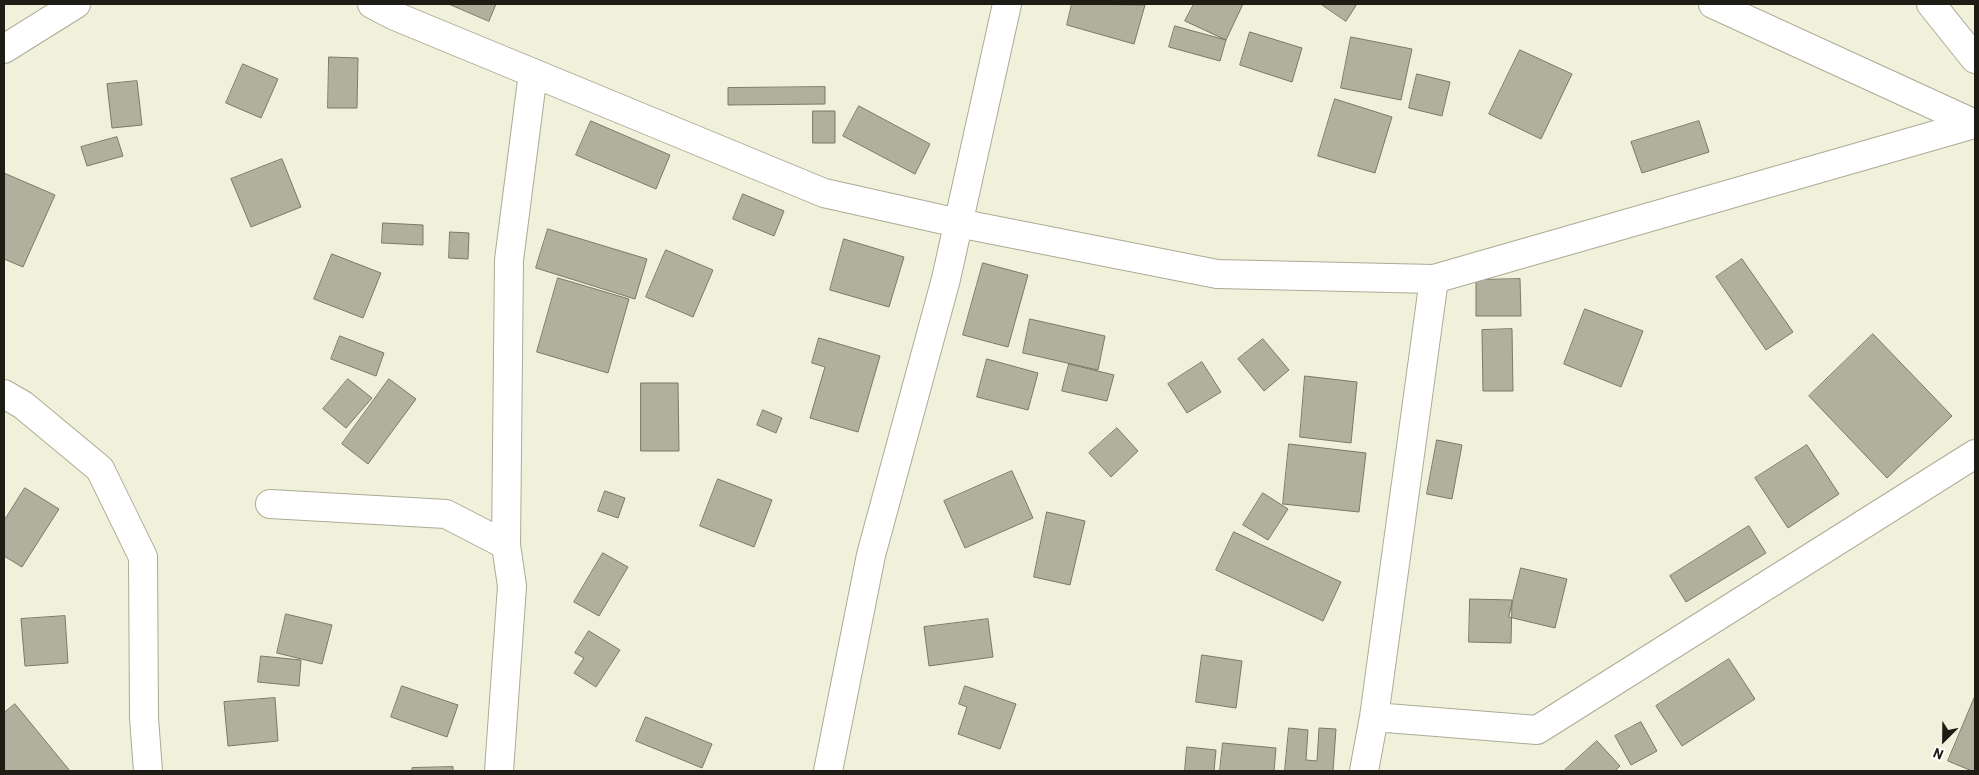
<!DOCTYPE html>
<style>
body{margin:0}
#map{position:relative;width:1979px;height:775px;overflow:hidden;background:#f1f0da;font-family:Barlow,sans-serif}
canvas{display:block}
.frame{position:absolute;inset:0;border:5px solid #1d1d15;pointer-events:none}
.north{position:absolute;left:1919px;top:715px;width:50px;height:50px;-webkit-text-stroke:4px #fff;paint-order:stroke;rotate:203deg;font-size:14px;font-weight:700;line-height:20px;text-align:center;color:#1d1d15}
.north::after{content:'';display:block;margin:auto;width:18px;height:22px;background:#1d1d15;clip-path:polygon(50% 0,100% 100%,50% 72%,0 100%)}
</style>
<div id="map">
<canvas width="1979" height="775"></canvas>
<div class="frame"></div>
<div class="north">N</div>
</div>
<script>
const c = document.querySelector('canvas').getContext('2d');
c.lineJoin = 'round';
function fill(path, color) { c.fillStyle = color; c.fill(path, 'evenodd'); }
function trace(path, color, width, dash) { c.strokeStyle = color; c.lineWidth = width; c.lineCap = dash ? 'butt' : 'round'; c.setLineDash(dash || []); c.stroke(path); }
const building = new Path2D(`
 M449 4H496L489 21Z
 M1072 4 1145 5 1134 44 1067 25Z
 M1194 4H1243L1226 40 1185 21Z
 M1321 4H1357L1346 21Z
 M1175 26 1226 40 1220 61 1169 47Z
 M1250 32 1302 48 1292 82 1240 65Z
 M1351 37 1412 49 1401 100 1341 88Z
 M1520 50 1572 74 1541 139 1489 114Z
 M329 57 358 58 357 108H328Z
 M243 64 278 79 261 118 226 103Z
 M1417 74 1450 82 1442 116 1409 108Z
 M137 81 142 125 112 128 107 84Z
 M825 87V104L728 105V88Z
 M1335 99 1392 117 1375 173 1318 156Z
 M859 106 930 144 915 174 843 136Z
 M813 111H835V143H813Z
 M591 121 670 155 656 189 576 155Z
 M1699 121 1709 152 1642 173 1631 142Z
 M117 137 123 156 87 166 81 147Z
 M282 159 301 207 251 227 231 179Z
 M4 173 55 195 23 267 4 259Z
 M743 194 784 211 774 236 733 219Z
 M383 223 423 225V245L382 243Z
 M548 229 647 259 635 299 536 268Z
 M450 232 469 233 468 259 449 258Z
 M844 239 904 257 889 307 830 290Z
 M666 250 713 270 693 317 646 297Z
 M332 254 381 273 363 318 314 299Z
 M1742 259 1793 332 1766 350 1716 277Z
 M983 263 1028 275 1008 347 963 335Z
 M558 278 629 299 608 373 537 352Z
 M1520 279 1521 316H1476V280Z
 M1585 309 1643 331 1621 387 1564 364Z
 M1030 319 1105 336 1098 370 1023 353Z
 M1512 329 1513 391H1483L1482 330Z
 M1873 334 1952 416 1887 478 1809 396Z
 M340 336 384 353 376 376 331 359Z
 M819 338 880 356 858 432 810 418 825 367 812 363Z
 M1263 339 1289 370 1264 391 1238 359Z
 M987 359 1038 373 1028 410 977 397Z
 M1202 362 1221 392 1187 413 1168 384Z
 M1069 364 1114 375 1107 401 1062 391Z
 M1305 376 1357 382 1351 443 1300 437Z
 M348 379 372 398 346 428 323 409Z
 M389 379 416 399 368 464 342 444Z
 M641 383H678L679 451H641Z
 M763 410 782 418 776 433 757 425Z
 M1117 428 1138 451 1111 477 1089 453Z
 M1437 440 1462 445 1452 499 1427 494Z
 M1289 444 1366 453 1359 512 1283 504Z
 M1807 445 1839 494 1788 528 1755 478Z
 M1012 471 1033 518 965 548 944 501Z
 M718 479 772 500 754 547 700 526Z
 M25 488 59 509 22 567 4 556V521Z
 M605 491 625 498 618 518 598 511Z
 M1263 493 1288 509 1268 540 1243 525Z
 M1047 512 1085 521 1070 585 1034 577Z
 M1749 526 1766 553 1686 602 1670 576Z
 M1234 532 1341 582 1323 621 1216 570Z
 M603 553 628 567 599 616 574 602Z
 M1521 568 1567 579 1555 628 1509 617Z
 M1470 599 1512 600 1511 643 1469 642Z
 M286 614 332 625 322 664 277 653Z
 M65 616 68 663 25 666 21 619Z
 M988 619 993 657 929 666 924 627Z
 M589 631 620 650 596 687 574 673 584 658 575 653Z
 M1202 655 1242 661 1236 708 1196 702Z
 M261 656 301 660 299 686 258 682Z
 M1729 659 1755 699 1682 746 1656 706Z
 M402 686 458 705 447 737 391 717Z
 M965 686 1016 704 1000 749 958 734 967 707 959 704Z
 M1975 696V771H1972L1948 761Z
 M275 698 278 741 228 746 224 702Z
 M15 704 70 771H4V713Z
 M646 717 712 744 702 768 636 741Z
 M1641 722 1657 751 1631 765 1615 736Z
 M1289 728 1308 730 1306 760 1317 761 1319 728 1336 729 1333 771H1285Z
 M1597 741 1620 766 1615 771H1566L1565 770Z
 M1223 743 1276 748 1274 771H1220Z
 M1187 747 1216 750 1214 771H1185Z
 M453 767V771H412V768Z`);
fill(building, '#b1b09c');
trace(building, '#7a7966', 1);
const minor = new Path2D(`
 M372 4 395 16 824 193 958 223 1217 274 1434 279 1974 124
 M1713 4 1975 124
 M1931 4 1975 59
 M4 49 76 4
 M4 394 23 405 100 469 143 557 144 718 148 771
 M270 504 446 514 506 545 512 586 499 771
 M506 545 509 260 533 73
 M1374 717 1537 730 1975 454
 M828 771 871 555 946 279 1007 4
 M1364 771 1374 717 1434 279`);
trace(minor, '#acab96', 30);
trace(minor, '#fff', 28);
</script>
